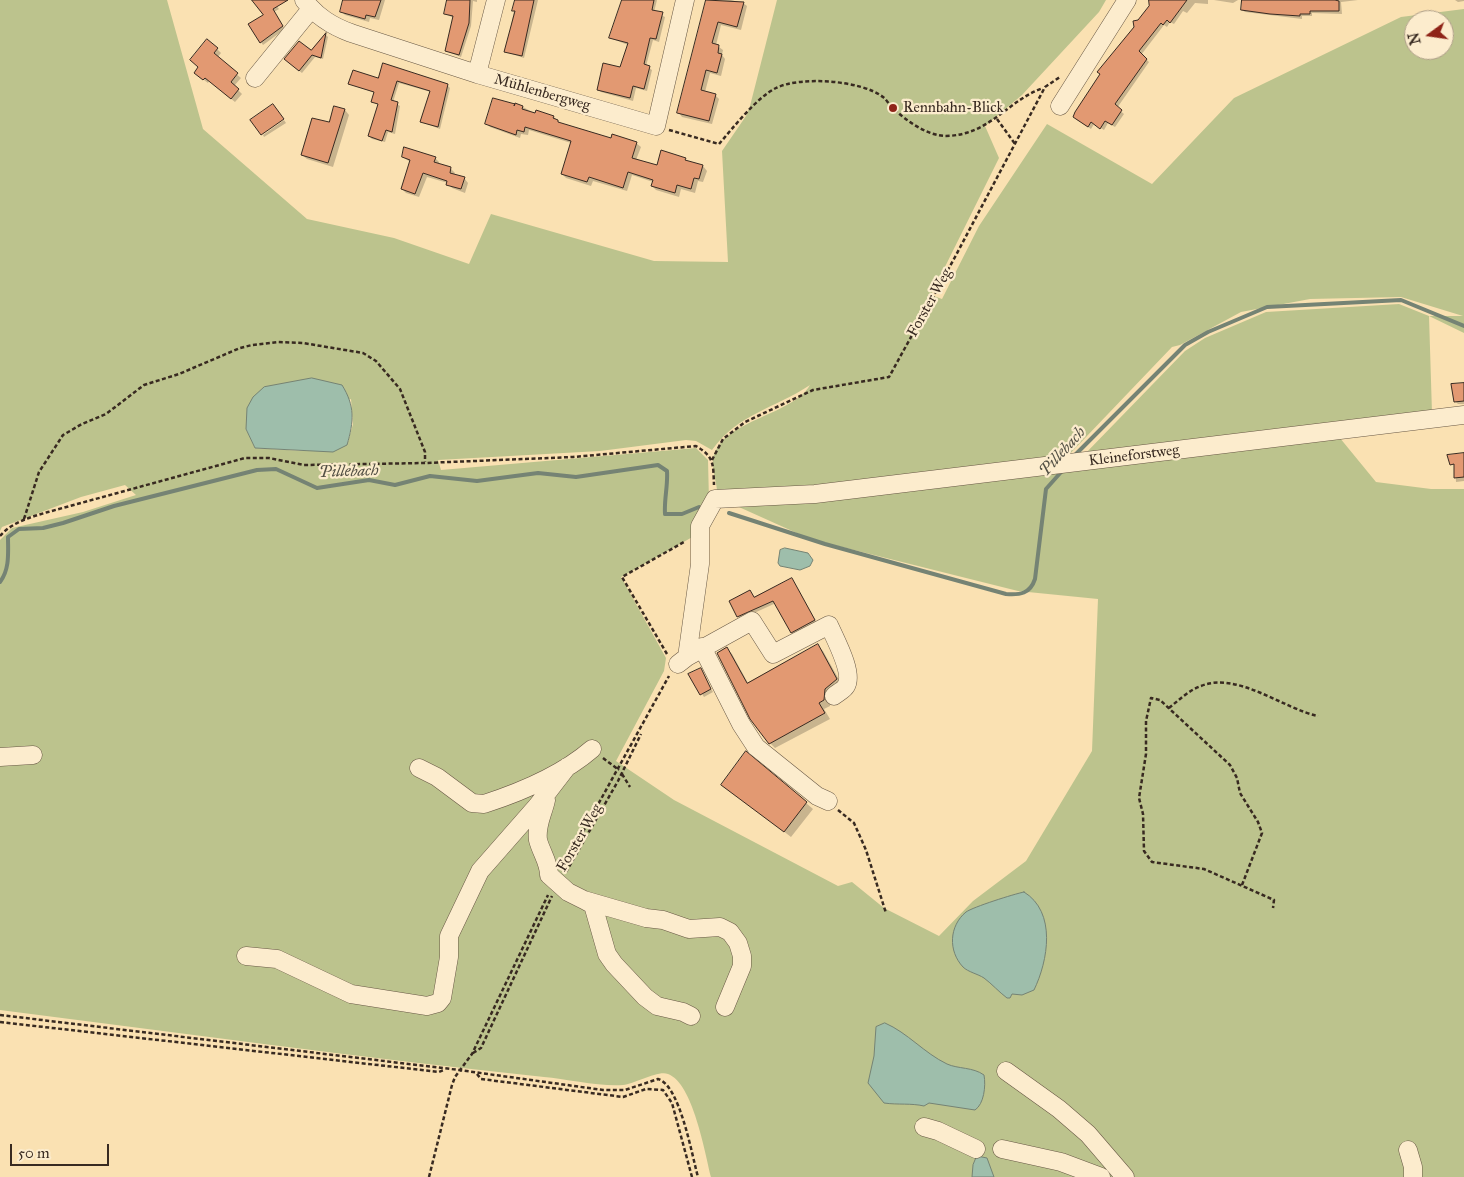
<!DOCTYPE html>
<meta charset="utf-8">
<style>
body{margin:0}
#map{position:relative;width:1464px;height:1177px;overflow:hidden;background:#fae1b2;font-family:"IM FELL Great Primer",serif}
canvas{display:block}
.north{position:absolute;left:1404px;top:10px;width:50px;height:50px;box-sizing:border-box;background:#fceccd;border:1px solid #ae9e88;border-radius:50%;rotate:256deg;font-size:14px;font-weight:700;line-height:20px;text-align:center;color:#382a21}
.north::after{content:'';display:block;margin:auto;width:18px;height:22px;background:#8f2418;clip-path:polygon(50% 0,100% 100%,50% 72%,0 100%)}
.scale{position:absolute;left:10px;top:1144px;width:99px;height:22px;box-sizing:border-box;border:2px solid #382a21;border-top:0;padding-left:6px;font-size:15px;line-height:18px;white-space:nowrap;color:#382a21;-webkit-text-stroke:4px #fceccd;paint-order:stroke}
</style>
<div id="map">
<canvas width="1464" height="1177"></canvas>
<div class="north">N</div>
<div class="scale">50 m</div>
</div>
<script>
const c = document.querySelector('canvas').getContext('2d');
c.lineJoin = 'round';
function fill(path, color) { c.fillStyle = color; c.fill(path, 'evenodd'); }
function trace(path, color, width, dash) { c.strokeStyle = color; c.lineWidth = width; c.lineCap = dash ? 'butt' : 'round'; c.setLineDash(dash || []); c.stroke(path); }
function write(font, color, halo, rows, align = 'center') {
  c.font = font + ' "IM FELL Great Primer",serif'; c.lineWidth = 4.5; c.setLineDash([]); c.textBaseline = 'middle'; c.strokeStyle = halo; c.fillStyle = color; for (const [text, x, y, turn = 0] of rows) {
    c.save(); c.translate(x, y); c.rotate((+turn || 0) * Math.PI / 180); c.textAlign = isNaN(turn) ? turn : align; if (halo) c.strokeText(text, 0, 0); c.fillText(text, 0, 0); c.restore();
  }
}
fill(new Path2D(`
 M0 0H167L203 129 307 219 394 238 469 264 491 214 654 261 728 262 722 151 746 116 750 106 777 0H1106L1099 12 1022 95 985 126 999 158 931 295 942 299 979 226 1047 124 1152 184 1234 98 1401 17 1464 9V333L1429 316 1432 413 1082 457 1185 351 1205 338 1266 312 1399 304 1429 316H1463L1401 297 1310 299 1241 312 1180 345 1172 347 1065 459 814 489 717 490C716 481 712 469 713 460 719 420 791 417 810 385 774 409 739 413 712 450L696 441 686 440 600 451 438 460 441 470 696 448 708 460 709 501 696 535 621 577 666 658 664 671 616 761 674 800 838 886 852 882 884 908 939 936 973 901 1026 861 1092 751 1098 599 1018 591 810 539 730 503 1335 432 1376 482 1431 489H1464V1177H711C705 1153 693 1083 668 1074 658 1070 635 1084 623 1085 602 1087 566 1079 544 1077 362 1058 181 1033 0 1010V540L12 528 83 512 136 495 125 485 81 497 2 527 0 531ZM1414 20H1444V50H1414ZM351 399 353 424 347 445 303 451 255 448 246 429Z`), '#bcc38d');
const water = new Path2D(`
 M312 378 342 385C355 406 354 421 347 445L333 452 255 448 246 429 247 408 253 397 264 387Z
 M785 548 808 553 813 560 810 566 800 570 780 566 778 563 780 550Z
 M1024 892C1057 912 1048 961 1034 990L1022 995 1012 994 1010 998H1007C999 992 992 984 984 978 978 974 968 972 963 967 948 951 949 926 966 912 973 907 1014 894 1024 892Z
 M885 1023C908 1033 924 1053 947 1064 958 1069 973 1067 984 1075 986 1086 984 1104 975 1110L929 1103 924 1106C911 1103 898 1105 884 1103L868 1083 874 1056 876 1027Z
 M977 1156 987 1158 994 1177H972L973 1165Z`);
fill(water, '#9ebeab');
trace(water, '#758374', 1);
fill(new Path2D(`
 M253 0H272L279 9 274 12 285 29 263 45 261 42 264 15Z
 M345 0H385L379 20 370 18 369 22 345 15 341 11Z
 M451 0H477V2L473 1 471 26 461 57 446 51 454 18 445 14Z
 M516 0H538L524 58 506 52Z
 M622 0H657L654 12 665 17 659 42 653 40 646 66 652 70 647 91 636 88 633 101 601 92 598 89 621 68 628 45 610 38 615 21 618 22Z
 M707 0H731L743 3 747 6 741 30 721 25 716 45 723 50 722 55 725 59 721 76 710 73 705 92 715 95 719 99 712 124 682 117 679 113Z
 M1155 0H1208V4L1195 3 1187 13 1183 11 1174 24 1170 22 1167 27 1164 25 1141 55 1149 62 1117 108 1124 114 1115 127 1108 123 1104 130 1094 124 1091 129 1077 120Z
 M1214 0H1238L1233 3Z
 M1243 0H1358L1341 2 1342 14 1312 13V16H1302V19L1245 12 1242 10Z
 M1455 0H1464V1L1458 2Z
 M326 35 328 37 323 59 315 57 302 73 288 62 311 52Z
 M217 49 221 53 217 58 241 78 234 86 242 94 235 102 209 81 208 83 200 77V67Z
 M379 79 447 85 450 88 440 129 422 122 431 92 399 83 393 102 400 106 395 134 388 132 385 142 372 139 369 136 379 105 372 102 375 93 350 84Z
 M523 107 536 114V112L554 117 561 125 612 140 636 143 641 147 636 160 658 167 703 166 707 171 703 182 698 181 695 193 681 189 679 197 656 190 652 186 653 182 632 175 627 191 593 181 591 186 566 178 562 174 571 143 529 130 528 135 521 134 520 138 490 127 486 123Z
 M345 110 349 115 333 167 307 159 302 155Z
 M284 120 286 123 264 137 263 135Z
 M403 157 435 158 439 162V165L451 169 455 173 454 175 464 178 468 183 465 193 452 188 448 183 427 177 419 197 406 193 402 189 410 162Z
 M1464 384V404H1458L1455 401Z
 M1464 455V481L1456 482 1455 465 1451 464Z
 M792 579 817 623 794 635 776 603 741 619 738 616 750 591 755 598Z
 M817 645 823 651 842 685 830 694V706L824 709 830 719 775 748 770 743 727 649 732 654 748 683Z
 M700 669 713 692 704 697 690 675Z
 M723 785 806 803 813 809 791 837Z`), '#0003');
trace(new Path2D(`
 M1074 456 1185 345 1208 332 1267 307 1401 300 1464 326
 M729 513 825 544 1006 594C1020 595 1030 594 1035 579L1046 489 1062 471
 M0 582C10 569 8 552 8 537L19 529 43 528 63 523 114 506 257 470 276 469 317 488 369 480 395 485 430 476 477 481 538 473 576 477 658 465 667 471C668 486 664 499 665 514H682L699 507`), '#758374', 4);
const building = new Path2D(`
 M252 0H288L273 9 283 26 260 43 248 24 263 15Z
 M343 0H381L375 17 366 15 365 19 340 12Z
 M447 0H470L469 23 459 55 445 51 453 16 444 14Z
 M515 0H534L522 56 504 52 515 11H512Z
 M622 0H654L652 10 663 12 656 39 650 38 644 64 650 66 644 89 633 86 630 98 597 90 603 63 620 67 628 43 609 38Z
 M706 0 744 2 737 27 718 22 712 43 719 45 718 53 722 54 717 73 706 70 701 90 716 94 709 121 677 113Z
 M1149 0H1187L1170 23 1167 20 1163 25 1161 23 1139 51 1147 59 1115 104 1122 110 1112 125 1105 121 1100 129 1091 122 1088 127 1073 117 1075 112 1100 74 1097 72 1134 27 1133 21 1138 20 1149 6Z
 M1242 0H1335L1339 1V11H1310V14H1300V16L1270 14 1241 10Z
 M326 33 321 58 312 55 299 71 284 59 299 41 311 50Z
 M207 39 218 48 214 53 238 73 231 82 239 89 231 99 205 78 203 80 194 73 198 67 190 60Z
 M383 63 448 84 438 127 420 122 430 91 397 81 391 100 398 102 392 132 386 130 382 141 368 136 378 104 371 102 374 92 348 84 353 70 378 78Z
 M493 98 515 104 514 106 515 103 523 106 522 109 535 113 536 110 554 116 553 118 558 120V122L611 138 612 134 637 142 632 158 657 165 661 150 686 158 685 160 703 165 699 179 694 178 691 189 677 185 675 193 651 186 653 180 628 172 623 188 589 177 587 182 561 174 571 141 525 127 524 132 517 130 516 135 485 124Z
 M273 104 284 119 261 135 250 120Z
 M334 106 345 109 328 163 301 155 312 118 329 122Z
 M404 147 436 157 434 162 451 167 450 173 465 177 461 189 446 185 447 181 423 173 415 194 401 189 410 160 402 157Z
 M1464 383V401L1454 402 1451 384Z
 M1464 453V477L1454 478V464L1450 465 1447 455Z
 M792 578 815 620 791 633 773 601 737 617 729 601 750 590 754 597Z
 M818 644 837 679 825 689 824 700 819 703 825 713 769 744 750 719 717 653 727 647 747 683Z
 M701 668 711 689 700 695 688 674Z
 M746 751 807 802 784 832 721 785Z`);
fill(building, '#e29972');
trace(building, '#382a21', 1);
const minor = new Path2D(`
 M304 0C317 17 332 26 351 33L477 74 656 126 685 0
 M477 74 496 0
 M255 78 311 9
 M1060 106 1127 0
 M702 647 741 724 756 747 817 796 828 801
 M687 657 752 621 773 654 829 625C835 639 854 673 846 686 844 690 837 693 834 696
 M678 664 687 657 700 564V526L715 499 815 494 1464 415
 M0 757 33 755
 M419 768 437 777 472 803 484 804C521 792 562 775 592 749
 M546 800C543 814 536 825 538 840 541 852 549 862 549 875L568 892 584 900
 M246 956 277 959 351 994 427 1006 438 1003 442 998 449 957V936L480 871 537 806 567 767
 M691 1016 683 1012 657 1006 645 997 614 964 607 954 593 905 584 900 646 918 663 920 689 929 720 927 730 932 738 943 742 956V966L725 1007
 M1006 1071 1059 1109 1088 1134 1125 1177
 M924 1127 938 1131 976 1149
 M1002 1149 1061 1162 1101 1177
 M1408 1150 1413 1167V1177`);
trace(minor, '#685845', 19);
trace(new Path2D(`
 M997 119 1015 144
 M669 130 719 144C733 128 756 98 776 88 800 76 861 80 883 97 887 100 889 105 893 108 906 121 928 136 946 136 990 135 1008 100 1043 88
 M712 460 723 439 745 422 813 390 889 377 955 257 1045 87 1060 77
 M24 519 39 472 63 435 82 424 106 414 144 385 179 374 240 348 252 345 278 342 303 343 363 353 376 361 400 389 425 452V462
 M0 536C12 522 31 517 48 512L245 458H269L304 465 425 463 573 457 696 446C715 457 713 465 714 485
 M667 654 622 577 684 542
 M1169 708C1179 700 1189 690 1201 686 1237 671 1284 709 1318 716
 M603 758 619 770
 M622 774 630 787
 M838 810 854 823 866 850 886 913
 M564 866 669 676
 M566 872 618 781 641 734
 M1242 885 1262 833 1258 822 1240 793 1237 778 1230 765 1160 700 1151 698 1146 721V754L1139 798 1143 814 1144 851 1152 862 1204 869 1274 900 1273 908
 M0 1015 459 1070 603 1090H625L658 1079C680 1085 692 1156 698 1177
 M0 1022 439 1072 444 1070
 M473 1053 481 1048 552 896
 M477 1074 481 1079 623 1097 646 1089 663 1090 672 1103 692 1177
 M429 1177 452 1085 455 1077 472 1054 548 895`), '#382a21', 2.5, [4, 2.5]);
trace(minor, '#fceccd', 18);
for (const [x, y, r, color] of [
 [893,108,5,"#8f2418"]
]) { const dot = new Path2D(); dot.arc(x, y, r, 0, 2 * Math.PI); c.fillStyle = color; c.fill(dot); trace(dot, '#fceccd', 2); }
write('15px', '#382a21', '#fceccd', [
 ["Mühlenbergweg",542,93,16],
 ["Forster Weg",930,303,-61],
 ["Kleineforstweg",1134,456,-7],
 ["Forster Weg",580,838,-60]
]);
write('15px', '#382a21', '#fceccd', [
 ["Rennbahn-Blick",903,108]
], 'left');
write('italic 16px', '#524f44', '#fceccd', [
 ["Pillebach",1063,452,-48],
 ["Pillebach",349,472,-2]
]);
</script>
